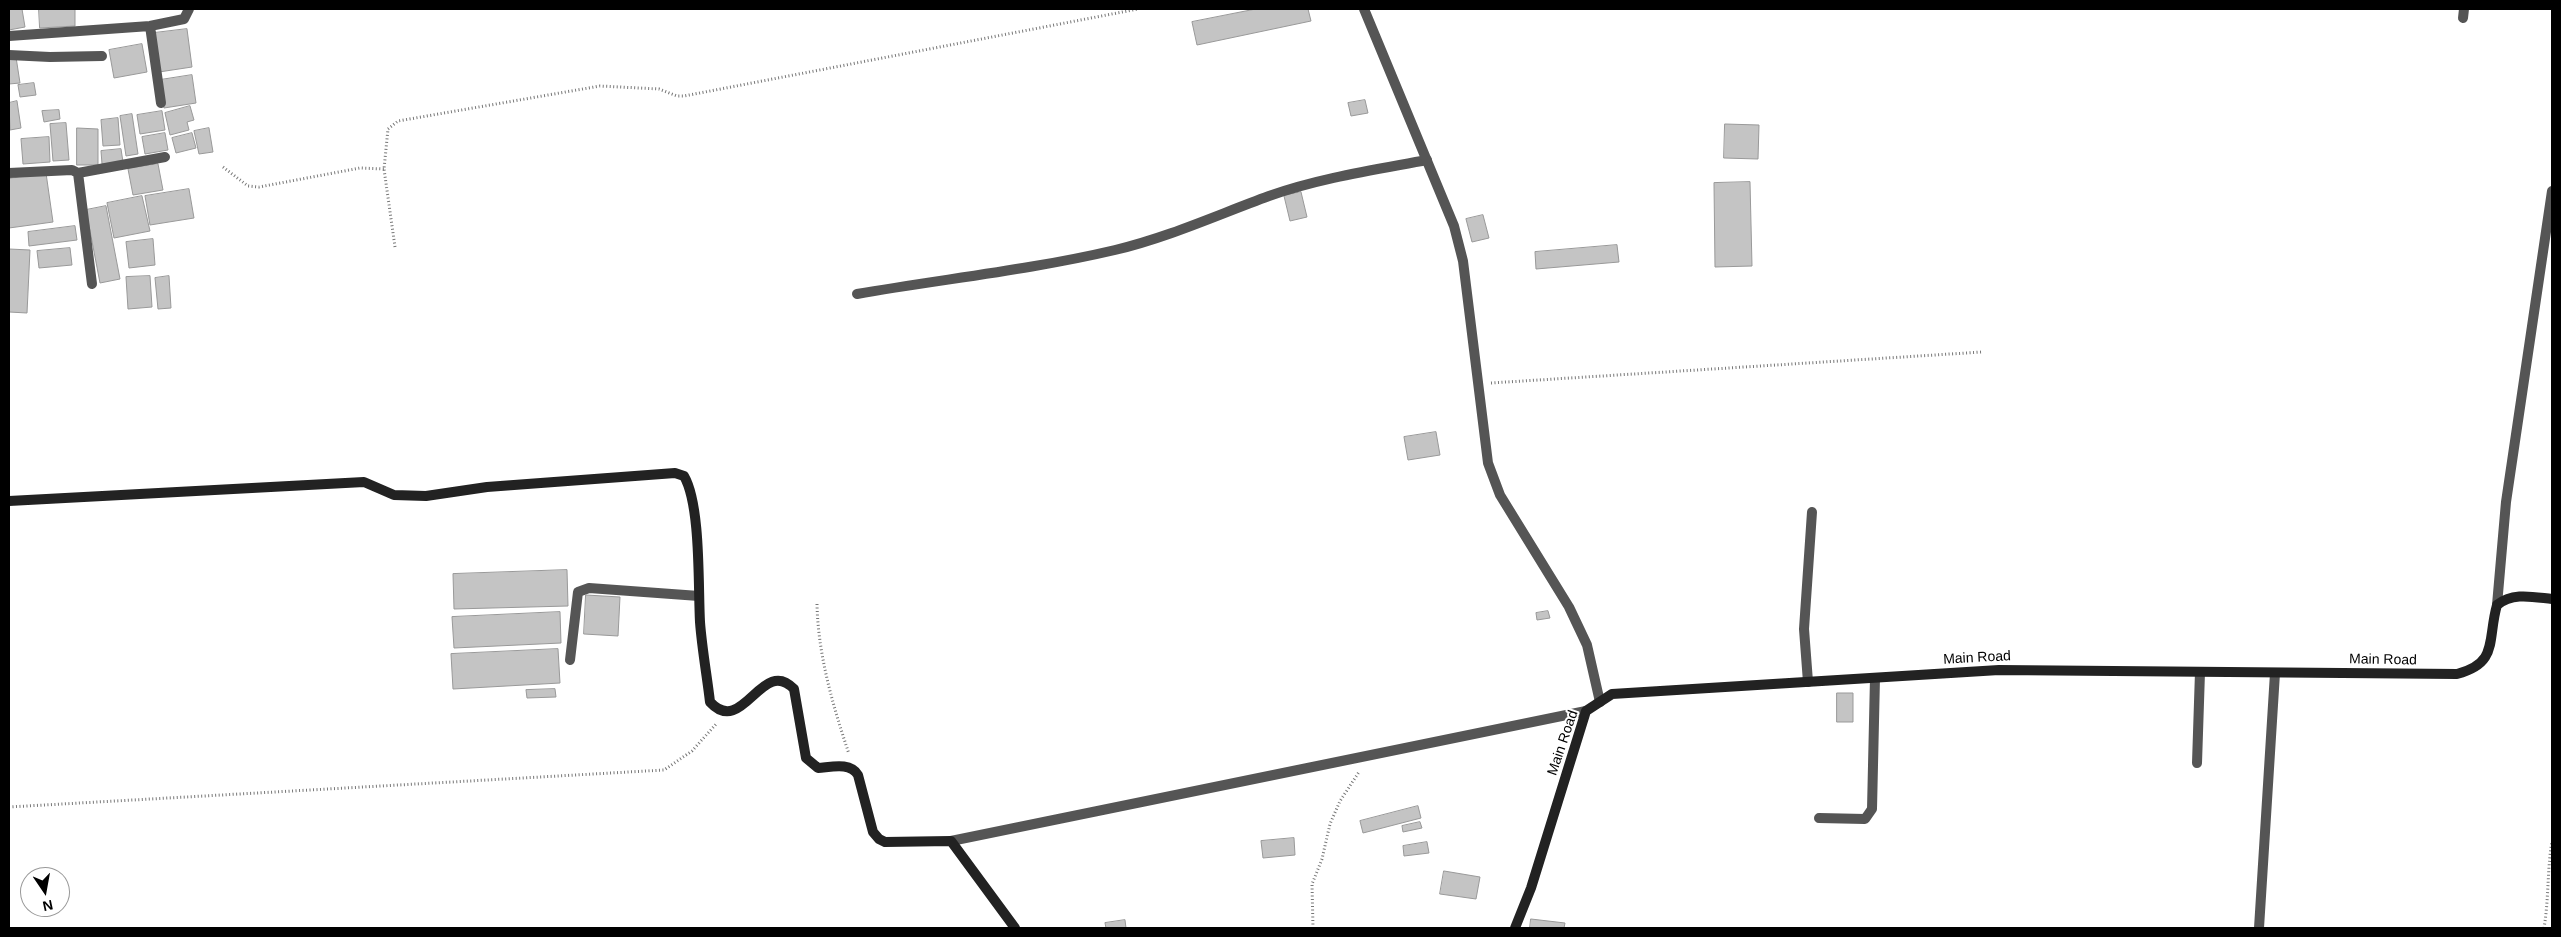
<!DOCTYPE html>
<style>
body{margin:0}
#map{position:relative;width:2561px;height:937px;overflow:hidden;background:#fff;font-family:Arial,sans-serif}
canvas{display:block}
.frame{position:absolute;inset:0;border:10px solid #000;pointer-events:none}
.north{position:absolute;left:20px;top:867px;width:50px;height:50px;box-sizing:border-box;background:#fff;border:1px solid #999;border-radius:50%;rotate:168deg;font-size:14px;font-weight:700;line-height:20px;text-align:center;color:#000}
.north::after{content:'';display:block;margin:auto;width:18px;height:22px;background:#000;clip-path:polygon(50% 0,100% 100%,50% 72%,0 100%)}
</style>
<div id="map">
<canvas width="2561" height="937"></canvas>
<div class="frame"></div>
<div class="north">N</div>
</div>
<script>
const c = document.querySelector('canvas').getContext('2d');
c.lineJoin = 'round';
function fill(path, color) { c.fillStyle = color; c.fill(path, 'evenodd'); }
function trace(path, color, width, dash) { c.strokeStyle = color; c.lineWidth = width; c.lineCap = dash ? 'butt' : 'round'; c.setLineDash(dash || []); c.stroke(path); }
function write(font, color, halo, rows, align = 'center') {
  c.font = font + ' Arial,sans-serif'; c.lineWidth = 4; c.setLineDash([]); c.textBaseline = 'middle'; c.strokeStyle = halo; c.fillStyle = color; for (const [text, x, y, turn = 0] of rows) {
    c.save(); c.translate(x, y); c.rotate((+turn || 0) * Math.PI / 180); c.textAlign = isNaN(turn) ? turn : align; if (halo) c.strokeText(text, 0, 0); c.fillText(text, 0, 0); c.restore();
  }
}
const building = new Path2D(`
 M9 9H22L25 27 9 30Z
 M39 9H75V26L40 28Z
 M1256 9H1308L1311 21 1197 45 1192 22Z
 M187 29 192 67 159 72 154 33Z
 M142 44 147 72 114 78 109 50Z
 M16 57 20 83 9 84V58Z
 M192 75 196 103 164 108 160 80Z
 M34 83 36 95 20 97 18 85Z
 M1365 100 1368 113 1351 116 1348 103Z
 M17 101 21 128 10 130 9 103Z
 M190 106 194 120 187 122 189 130 170 135 165 113Z
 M59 110 60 119 44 122 42 111Z
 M162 111 165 130 140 134 137 115Z
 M132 114 138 154 126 156 120 116Z
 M118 118 120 145 103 146 101 120Z
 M66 123 69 160 53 161 50 124Z
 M1725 124 1759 125 1758 159 1724 158Z
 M77 128 98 129V165H77Z
 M209 128 213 152 199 154 194 131Z
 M165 133 168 150 145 154 142 137Z
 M192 133 196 148 176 153 172 138Z
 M49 137 50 162 23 164 21 139Z
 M121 149 123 162 102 164 101 151Z
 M158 164 163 190 133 195 128 169Z
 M46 173 53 222 9 228V179Z
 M1750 182 1752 266 1715 267 1714 183Z
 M189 189 194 218 150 225 145 196Z
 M1301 192 1307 217 1290 221 1284 196Z
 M142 196 150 231 114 238 107 203Z
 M106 206 120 279 100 283 86 210Z
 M1483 215 1489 238 1472 242 1466 219Z
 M75 226 77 240 29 246 28 232Z
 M153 239 155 265 129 268 126 242Z
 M1617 245 1619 262 1536 269 1535 252Z
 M70 248 72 265 39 268 37 251Z
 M9 249 30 250 27 313 9 312Z
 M150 276 152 307 128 309 126 277Z
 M169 276 171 308 158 309 155 278Z
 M1436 432 1440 455 1408 460 1404 437Z
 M567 570 568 606 454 609 453 574Z
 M586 595 620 597 618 636 584 634Z
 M1548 611 1550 618 1537 620 1536 613Z
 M560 612 561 643 454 648 452 617Z
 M558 649 560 683 453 689 451 654Z
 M555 689 556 697 527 698 526 690Z
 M1837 693H1853V722H1837Z
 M1418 806 1421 818 1363 833 1360 821Z
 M1420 822 1422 828 1403 832 1402 826Z
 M1294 838 1295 855 1263 858 1261 841Z
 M1427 842 1429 853 1404 856 1403 846Z
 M1444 871 1480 877 1476 899 1440 894Z
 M1531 919 1565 923 1564 928H1530Z
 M1125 920 1126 928H1106L1105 923Z`);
fill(building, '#c4c4c4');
trace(building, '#999', 1);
trace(new Path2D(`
 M223 167 248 186 259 187 360 168 384 169
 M395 247 384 169 388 129 398 121 600 86 659 89 677 96H684L1138 9
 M1491 383 1982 352
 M817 604C818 655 833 706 849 754
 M9 807 664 770 692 751 717 723
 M1313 928 1312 884 1322 859 1330 824 1340 801 1359 772
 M2544 928C2549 899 2547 870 2552 841`), '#777', 3, [1, 2.5]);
trace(new Path2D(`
 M857 294C943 279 1030 270 1115 250 1169 237 1217 215 1269 196 1320 178 1374 170 1427 160
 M570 660 578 592 589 588 699 596
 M1808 682 1804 629 1812 512`), '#555', 10);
trace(new Path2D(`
 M1364 9 1454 226 1463 261 1488 463 1500 495 1569 607 1587 645 1600 702
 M2463 18 2464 9
 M150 26 161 103
 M9 36 150 26 184 19 189 9
 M9 55 50 57 102 56
 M9 173 72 170 78 173 92 284
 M78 173 165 157
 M2497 605 2506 502 2552 191
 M2197 763 2200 672
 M1819 818 1865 819 1872 809 1875 678
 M951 841 1586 711
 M2259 928 2275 673`), '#555', 10);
trace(new Path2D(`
 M9 501 364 482 394 495 426 496 487 487 675 473 684 476C701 505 698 586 700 622 702 649 707 676 710 702 743 738 762 655 794 689L806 758 818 768C832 767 850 762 858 775L873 832 879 839 885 842 951 841 1015 928
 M1515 928 1531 888 1586 711 1612 694 1999 670 2457 674C2499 663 2487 640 2497 605 2513 592 2533 597 2552 599`), '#222', 10);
write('14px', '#000', '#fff', [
 ["Main Road",1977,658,-3],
 ["Main Road",2383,660,1],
 ["Main Road",1563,743,-71]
]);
</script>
